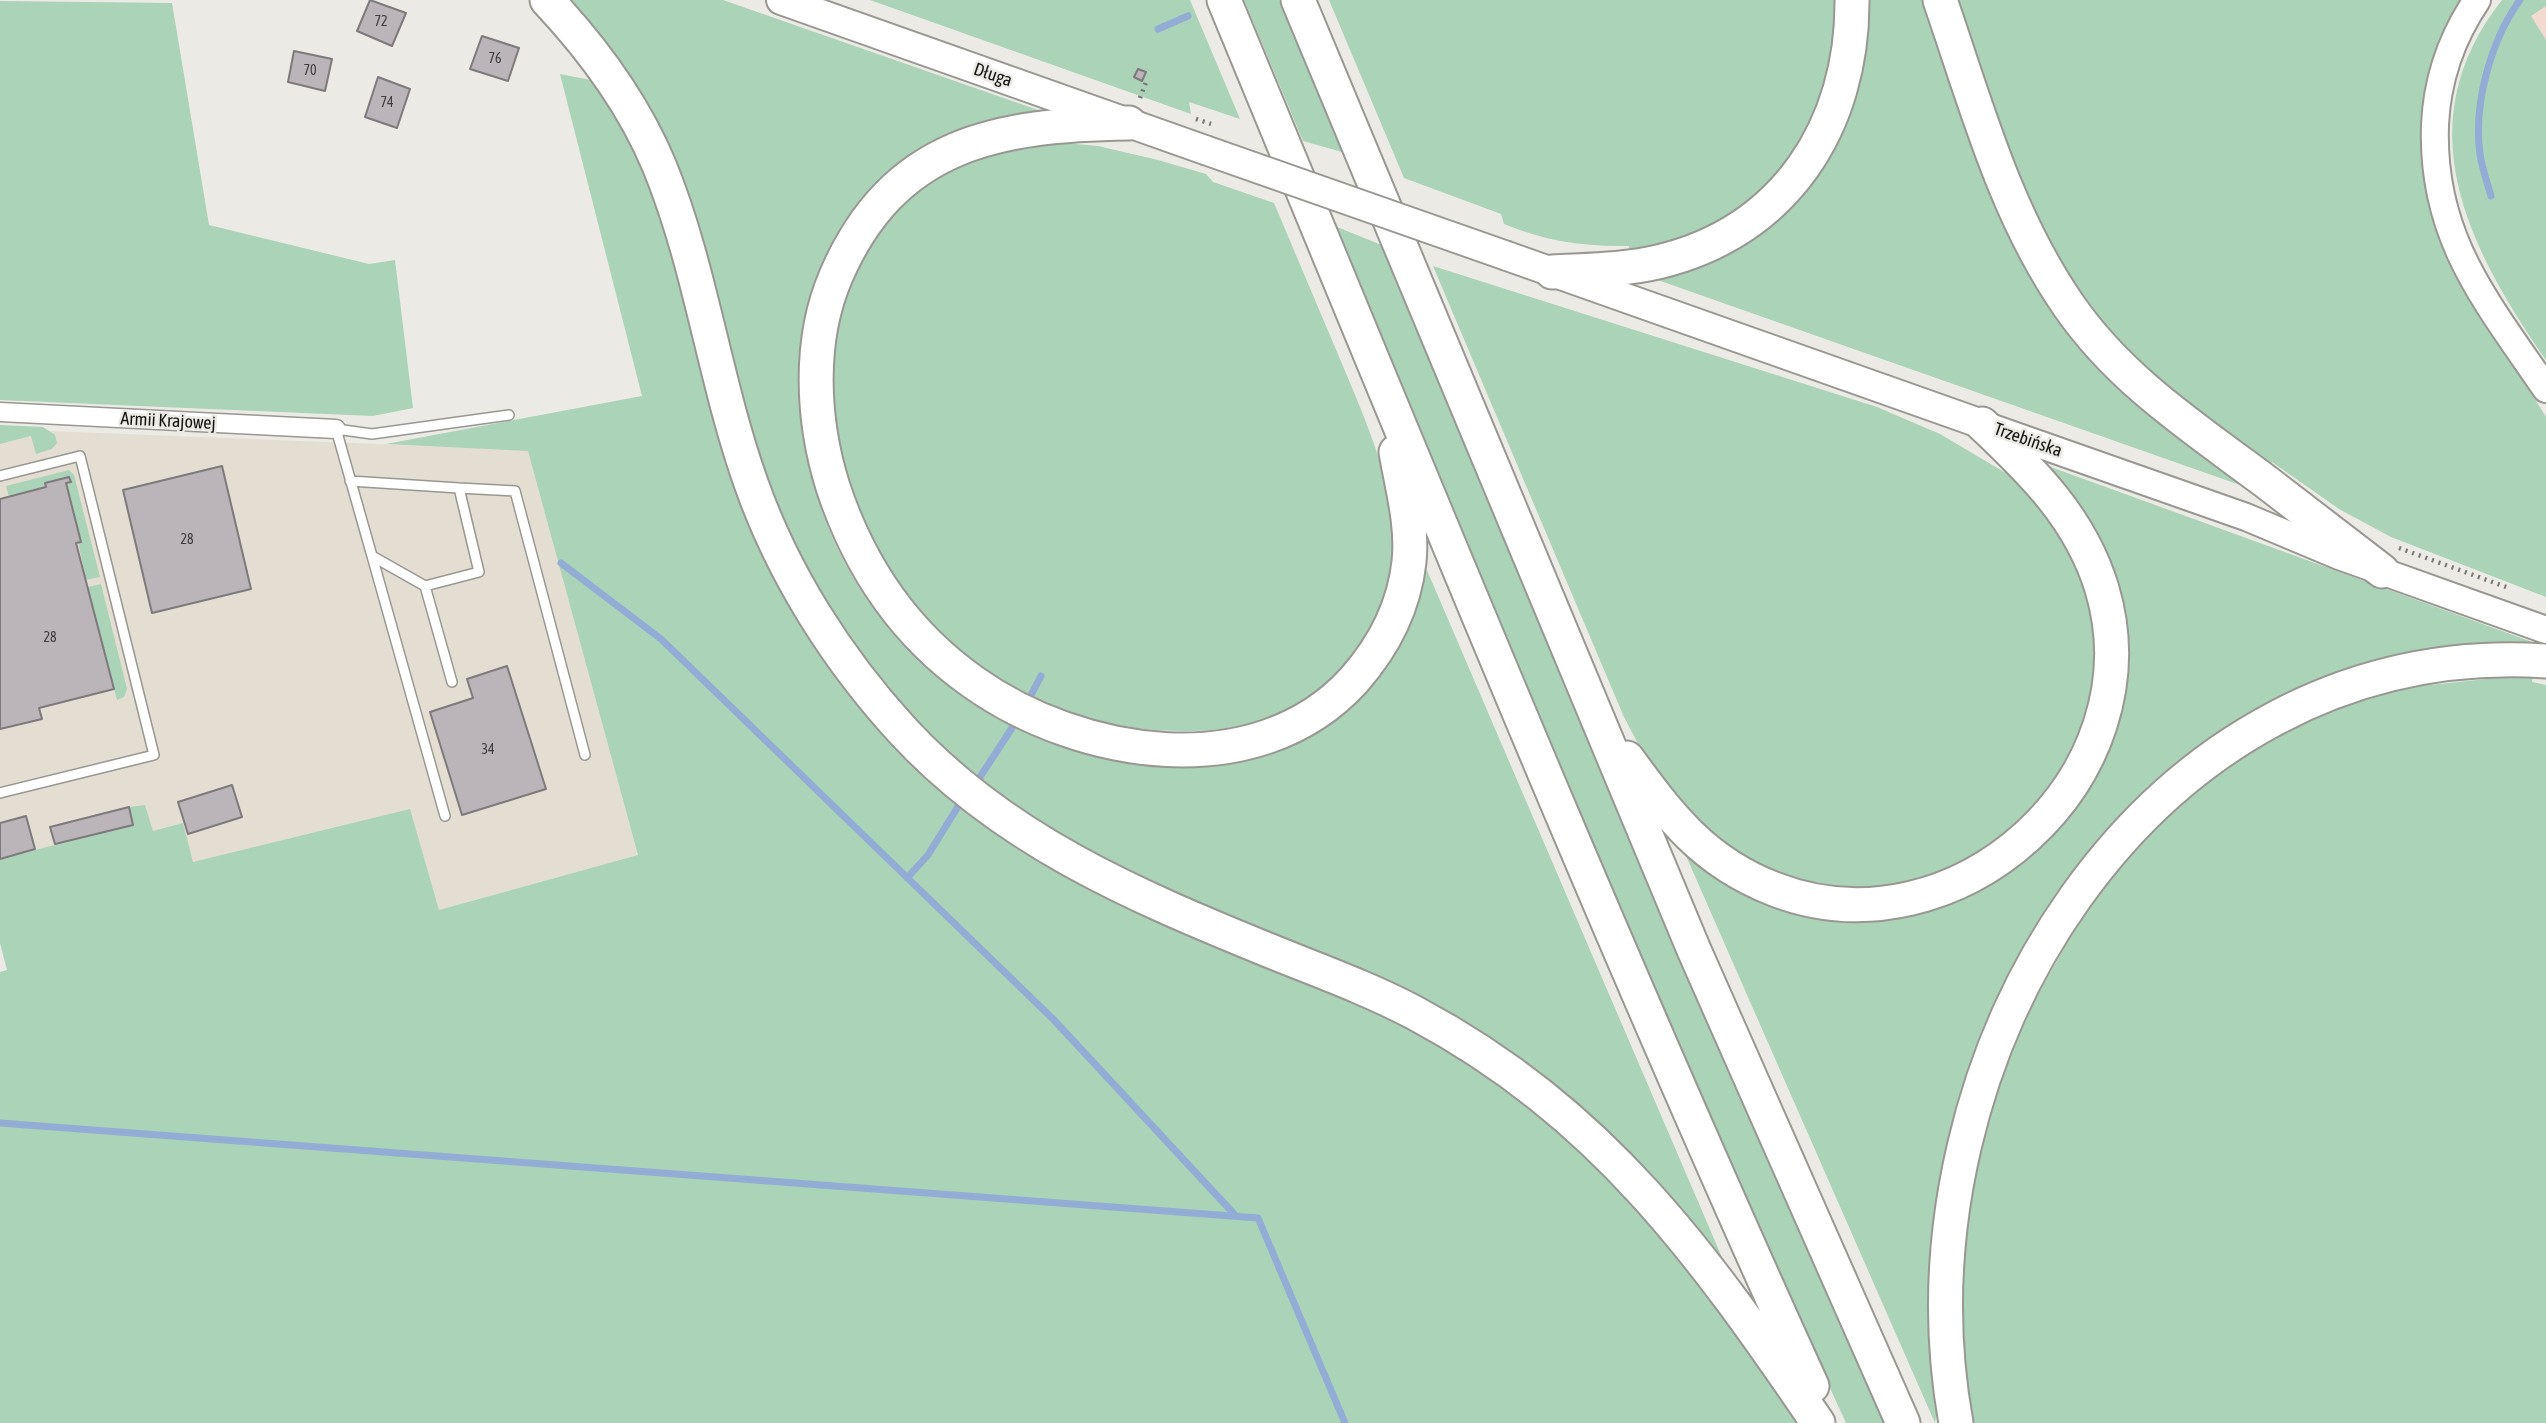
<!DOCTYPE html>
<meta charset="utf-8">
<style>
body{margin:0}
canvas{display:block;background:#eceae4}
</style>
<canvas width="2546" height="1423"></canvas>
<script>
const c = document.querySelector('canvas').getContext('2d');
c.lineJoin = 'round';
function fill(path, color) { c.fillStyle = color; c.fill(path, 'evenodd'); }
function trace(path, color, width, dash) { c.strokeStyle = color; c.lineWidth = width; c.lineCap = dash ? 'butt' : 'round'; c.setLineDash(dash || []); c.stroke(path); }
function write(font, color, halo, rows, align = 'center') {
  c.font = font + ' "Asap Condensed",sans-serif'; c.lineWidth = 5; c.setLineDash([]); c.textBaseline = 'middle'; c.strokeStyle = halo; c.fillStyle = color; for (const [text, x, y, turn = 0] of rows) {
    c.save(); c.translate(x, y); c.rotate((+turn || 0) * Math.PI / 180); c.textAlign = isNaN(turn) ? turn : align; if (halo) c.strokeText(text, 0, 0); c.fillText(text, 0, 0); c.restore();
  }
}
fill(new Path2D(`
 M2546 6V40L2531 16Z`), '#f2dad1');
fill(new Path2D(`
 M0 429 528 450 638 855 439 910 410 810 0 910Z`), '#e4ded2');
fill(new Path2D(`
 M566 0H723L1038 110C1000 117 956 126 923 147 762 247 772 480 880 616 910 655 953 692 996 716 1058 750 1152 753 1223 763 1291 751 1359 716 1395 654 1411 628 1418 598 1426 568L1727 1269 1595 1123 1108 868 964 773 864 665 806 575 763 477 693 217Z
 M870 0H1190L1240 119 1189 102 1191 114Z
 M1244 0H1279L1342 152 1303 141Z
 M1329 0H1840L1841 29 1818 123 1759 199 1693 237 1630 256 1629 246C1584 247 1545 241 1504 224L1501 214 1404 178Z
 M1865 0H1931L2019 241 2248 484 2240 485 1652 278C1683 267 1719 258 1747 242 1835 193 1867 94 1865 0Z
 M1954 0H2461L2441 36 2427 77 2421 122 2423 171 2433 217 2453 267 2546 417V597L2391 537 2339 509 2272 462 2268 468 2109 340 2039 233Z
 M2502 0H2546V6L2531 16 2546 40V360C2468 247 2404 124 2502 0Z
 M0 1 172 3 209 225 369 264 395 260 413 408 373 416 0 400Z
 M560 74 601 82 650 178 737 483 955 801 1017 848 1066 877 1115 901 1389 1016 1497 1080 1570 1137 1636 1200 1746 1343 1796 1423H0V972L7 970 0 943V859L133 825 129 807 145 805 153 831 183 823 193 862 410 809 439 910 638 855 528 451 386 444 642 396Z
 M1065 143 1098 146 1158 160 1206 174 1213 182 1274 203C1295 253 1316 302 1337 352 1362 412 1393 478 1395 544 1396 578 1378 623 1359 650 1319 704 1258 730 1192 731 1121 732 1053 714 992 677 974 666 958 650 943 636 848 545 806 408 851 283 855 271 858 256 865 245 895 203 932 178 978 158 988 154 998 148 1008 146 1026 144 1046 144 1065 143Z
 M1337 227 1384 246 1890 1423H1846C1665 1029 1503 627 1337 227Z
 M1433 266 1877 407 1940 434 2011 476 2032 494 2083 568 2098 654 2094 695 2067 771 2009 836 1944 875 1863 891 1784 878 1742 860 1704 833 1658 782 1624 717Z
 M0 425 43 427 55 435 57 443 52 449 36 454 31 436 0 444Z
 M2048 466 2546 647V650L2491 647 2450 650 2366 667 2323 681 2272 705 2194 755 2126 815 2091 856 2004 997 1935 1423 1683 849 1909 915 1956 900 1991 881 2119 697Z
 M69 470 74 475 100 577 86 580 66 483 70 482 69 477 45 483 46 487 9 497 6 486Z
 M101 584 127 689 124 697 117 700 88 587Z
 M2533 674 2532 682 2546 685V1423H1969L1964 1399 1961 1226 2003 1056 2084 913 2113 872 2147 833 2211 775 2285 726 2374 691Z`), '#aad3b7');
trace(new Path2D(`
 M1158 29 1188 16
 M2491 196C2487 182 2482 168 2480 154 2473 104 2491 40 2520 0
 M561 563 661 639 1054 1020 1235 1215
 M1030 697 1041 676
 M978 780 1014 725
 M907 878 928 855 959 805
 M0 1123 1258 1218 1345 1423`), '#92acd6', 7);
const building = new Path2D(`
 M370 0 406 13 392 46 357 31Z
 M482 36 519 48 508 81 470 69Z
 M294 51 332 59 325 91 288 82Z
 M1138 69 1146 72 1142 81 1134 77Z
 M378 77 410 89 397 128 365 117Z
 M222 466 251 589 152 613 123 490Z
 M69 477 71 482 66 483 81 542 76 543 114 689 39 708 42 719 0 729V499L46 487 45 483Z
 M507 666 546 789 462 815 430 712 473 698 467 679Z
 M232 785 242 817 188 834 178 802Z
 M129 807 133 825 55 844 50 827Z
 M26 816 35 849 0 859V823Z`);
fill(building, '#bbb5b9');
trace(building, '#7d797c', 2);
const service = new Path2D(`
 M0 476 80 456 154 755 0 793
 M350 481 459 488 479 572 425 586
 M459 488 515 491 585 755
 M372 556 445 816
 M452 682 425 586 372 556 336 429 372 434 509 415`);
const minor = new Path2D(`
 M0 412 336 429`);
const secondary = new Path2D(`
 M2477 0C2452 37 2437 80 2435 125 2431 237 2486 301 2546 389
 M1987 426 2246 517 2339 556 2546 630`);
const primary = new Path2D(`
 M781 0 1205 150
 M1507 256 1982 424`);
const motorway = new Path2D(`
 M547 0C593 49 633 103 659 165 701 267 714 379 751 483 783 574 837 659 902 730 1002 839 1133 895 1268 950 1317 970 1368 988 1415 1013 1602 1113 1702 1253 1818 1423
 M1224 0C1416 464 1604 929 1812 1386
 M1298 0 1694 950 1903 1423
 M1940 0C1976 104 2005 214 2069 306 2120 380 2194 428 2265 481 2304 511 2343 541 2382 571
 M1129 123C998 125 894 142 836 276 808 341 812 420 833 487 859 566 905 634 973 682 1080 758 1257 787 1354 680 1384 646 1404 607 1409 562 1413 525 1402 487 1396 452
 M1552 272C1587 270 1624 270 1658 262 1785 232 1853 126 1852 0
 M1627 758C1670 817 1704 862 1774 889 1956 960 2158 777 2102 589 2081 519 2033 472 1982 424
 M1956 1423C1890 1060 2146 635 2546 661`);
trace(service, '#999792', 12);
trace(minor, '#999792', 21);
trace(secondary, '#999792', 30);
trace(primary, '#999792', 32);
trace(motorway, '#999792', 37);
trace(new Path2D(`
 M1140 98 1146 82
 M2399 548 2509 588`), '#797874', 4.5, [2, 5]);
trace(service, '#fff', 9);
trace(minor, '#fff', 18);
trace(secondary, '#fff', 26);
trace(primary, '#fff', 28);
trace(motorway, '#fff', 33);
const primaryBridge = new Path2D(`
 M1205 150 1507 256`);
trace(primaryBridge, '#999792', 32, []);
trace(new Path2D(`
 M1196 119 1211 124`), '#797874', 4.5, [2, 5]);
trace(primaryBridge, '#fff', 28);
write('14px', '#3f3d3c', null, [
 ["72",381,22],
 ["76",495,59],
 ["70",310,71],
 ["74",387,103],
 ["28",187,540],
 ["28",50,638],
 ["34",488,750]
]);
write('18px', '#161513', '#eceae4', [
 ["Długa",993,75,19],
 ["Armii Krajowej",168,421,3],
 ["Trzebińska",2028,440,19]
]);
</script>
